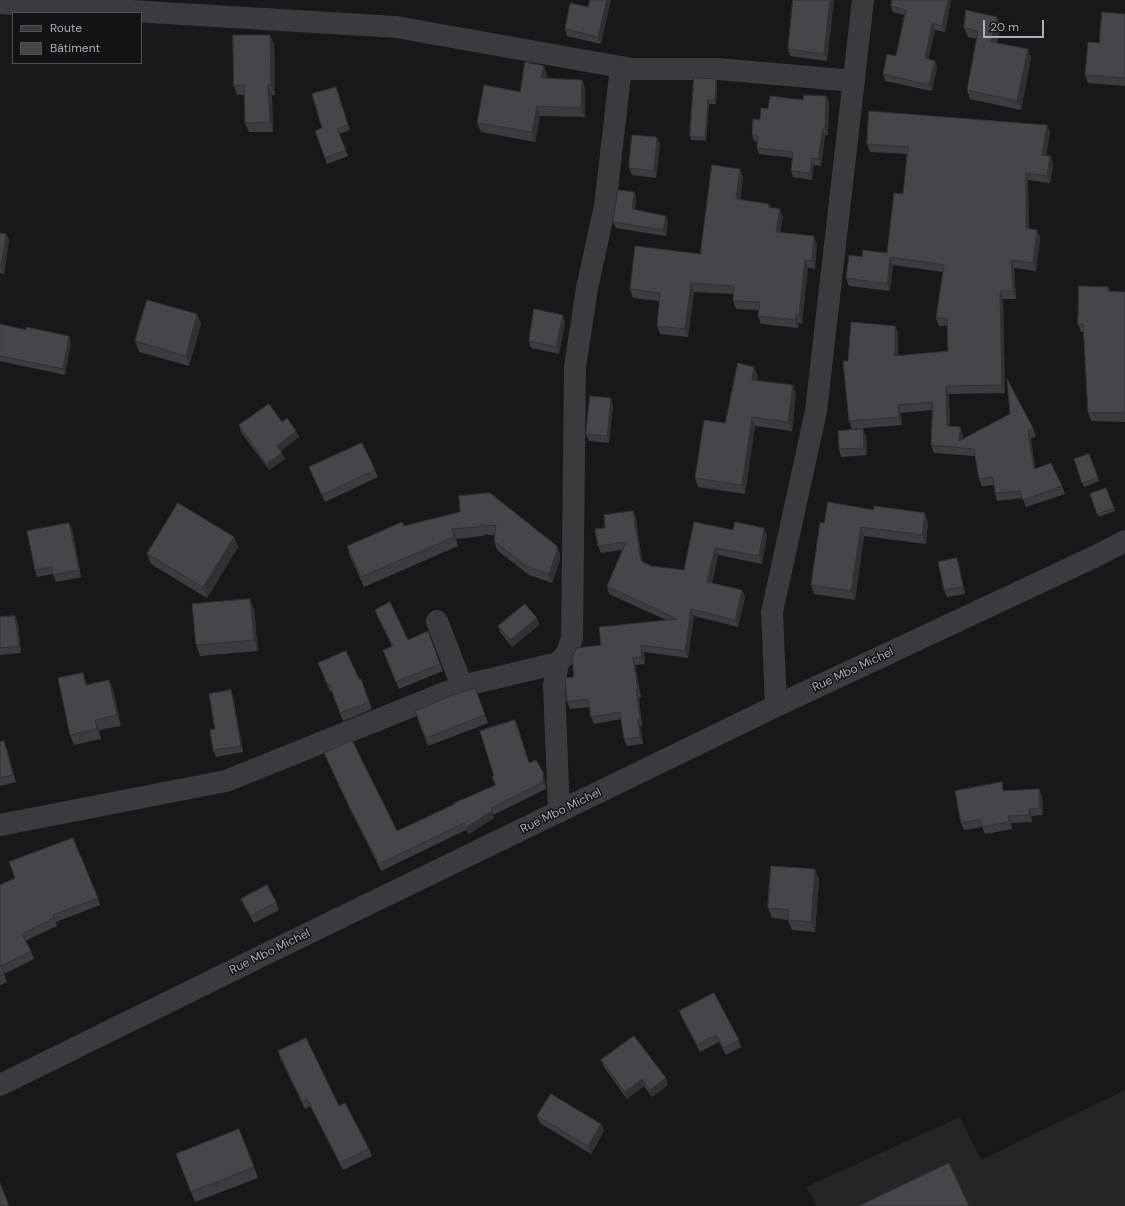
<!DOCTYPE html>
<meta charset="utf-8">
<style>
body{margin:0}
#map{position:relative;width:1125px;height:1206px;overflow:hidden;background:#18181a;font-family:"DM Sans",sans-serif}
canvas{display:block}
.legend{position:absolute;left:12px;top:12px;width:130px;height:52px;box-sizing:border-box;background:#131315;border:1px solid #505156;margin:0;padding:5px 7px;list-style:none;font-size:12px;color:#acafb8}
.legend li{display:flex;align-items:center;gap:8px;height:20px}
.legend b{width:20px;border:1px solid #505156}
.scale{position:absolute;left:983px;top:20px;width:61px;height:18px;box-sizing:border-box;border:2px solid #acafb8;border-top:0;padding-left:5px;font-size:12px;line-height:14px;white-space:nowrap;color:#acafb8;-webkit-text-stroke:3px #131315;paint-order:stroke}
</style>
<div id="map">
<canvas width="1125" height="1206"></canvas>
<ul class="legend">
<li><b style="height:5px;background:#3a3a3f"></b>Route</li>
<li><b style="height:11px;background:#46454a"></b>Bâtiment</li>
</ul>
<div class="scale">20 m</div>
</div>
<script>
const c = document.querySelector('canvas').getContext('2d');
c.lineJoin = 'round';
function fill(path, color) { c.fillStyle = color; c.fill(path, 'evenodd'); }
function trace(path, color, width, dash) { c.strokeStyle = color; c.lineWidth = width; c.lineCap = dash ? 'butt' : 'round'; c.setLineDash(dash || []); c.stroke(path); }
function write(font, color, halo, rows, align = 'center') {
  c.font = font + ' "DM Sans",sans-serif'; c.lineWidth = 3; c.setLineDash([]); c.textBaseline = 'middle'; c.strokeStyle = halo; c.fillStyle = color; for (const [text, x, y, turn = 0] of rows) {
    c.save(); c.translate(x, y); c.rotate((+turn || 0) * Math.PI / 180); c.textAlign = isNaN(turn) ? turn : align; if (halo) c.strokeText(text, 0, 0); c.fillText(text, 0, 0); c.restore();
  }
}
fill(new Path2D(`
 M1125 1090V1206H817L806 1187 960 1117 981 1160Z`), '#252427');
trace(new Path2D(`
 M0 3 396 27 632 69H718L854 81
 M437 621 462 686 558 663
 M776 706 772 612 816 411 863 0
 M559 812 554 685 558 663 567 653 572 638 575 367 587 288 605 206 621 67
 M0 825 226 781 462 686
 M0 1085 276 949 776 706 1096 556 1125 541`), '#3a3a3f', 22);
fill(new Path2D(`
 M834 0 827 61 790 56 788 49Z
 M951 0 945 32 935 30 928 59 935 61 937 67 932 91 885 81 883 74 896 56 904 15 893 12 891 6Z
 M588 7 601 44 567 36 565 29Z
 M1125 14V86L1088 83 1085 75 1099 43Z
 M1001 26 997 43 1028 49 1031 58 1021 110 970 99 967 90 977 39 968 37 964 28Z
 M270 35 274 44 275 95H272L273 132H249L245 123 244 95H237L234 86Z
 M544 66 547 75 546 79 582 80 585 89V117L540 116 535 142 481 132 477 123 520 92Z
 M694 78 717 83 716 104H709L706 141 691 140 690 136Z
 M336 87 350 130 339 134 348 156 327 164 315 131 322 128Z
 M803 100 829 102 828 135H825L821 166 814 165 812 180 793 177 791 171 793 158 759 154 757 148V142L754 141 752 135 760 120Z
 M1047 125 1050 132 1046 155 1050 156 1053 164 1050 183 1028 180 1029 229 1037 230 1040 238 1036 271 1014 268 1016 299H1003L1005 393 949 394 950 427H960L963 435 962 439 1033 428 1036 436 1031 439 1035 468 1062 486 1065 494 1026 507 1023 498 997 501 995 493 994 485 982 486 979 479 975 456 934 453 931 445 932 410 901 413 902 425 852 429 849 421 848 361 895 326 898 333V356L948 351 947 326H939L936 318 943 272 893 265 890 291 849 286 846 278 862 257 887 253 903 194 907 154 870 152 867 144Z
 M660 144 656 178 632 175 629 168Z
 M740 169 743 178 740 200 769 204 770 207 783 217 780 233 817 244 815 269 808 268 802 323H799L798 328 761 324 758 316 759 310 736 309 733 301 734 294 694 292 688 337 660 334 657 326 659 301 633 298 630 289 700 254Z
 M634 192 636 198 635 210 668 222 666 236 616 228 613 222Z
 M0 233 6 234 9 240 4 274 0 273Z
 M1108 287 1110 291 1125 292V422L1091 421 1088 413 1084 332H1081L1078 324Z
 M197 314 201 324 189 366 139 352 135 341Z
 M563 315 565 322 559 354 531 348 529 341Z
 M0 324 26 330 71 342 65 375 0 361Z
 M754 367 758 376 757 381 796 394 792 431 755 426 745 494 698 487 695 478 725 423Z
 M613 405 609 443 589 441 586 434Z
 M282 422 296 431 299 437 281 451 285 459 269 470 241 432 239 425Z
 M866 436 867 455 841 457 839 449Z
 M1089 454 1099 481 1084 487 1074 459Z
 M309 467 375 470 378 477 325 502 312 475Z
 M1106 488 1115 511 1099 517 1090 494Z
 M633 511 636 519 642 562 651 566 684 570 733 530 767 535 762 564 718 555 712 583 742 590 745 597 738 627 694 616 688 658 644 652 645 664 635 665 641 697 639 698 642 726H640L643 744 627 746 624 739 621 719 594 724 591 717 590 707 570 709 567 702 574 677 601 645 666 620 609 594 607 586 623 550 601 553 598 546 605 528Z
 M460 512 557 546 560 555V560L552 583 529 575 497 550 494 541 495 535H488L487 534 482 536 456 539 458 546 364 587 350 556 347 546 404 526Z
 M928 522 926 544 864 536 855 600 814 594 811 585 824 523Z
 M69 523 72 529 81 577 56 582 53 574 37 577 35 570Z
 M234 537 238 547 207 598 151 564 147 554Z
 M957 558 959 565 965 594 947 597 944 590Z
 M250 599 254 610 258 651 200 656 196 645Z
 M375 610 408 640 428 631 443 671 399 689 383 650 392 646 377 616Z
 M0 617 18 623 21 653 0 655Z
 M537 618 539 625 512 647 500 632 498 626Z
 M318 663 359 679H361L372 709 343 721 332 691 330 692Z
 M109 680 113 690 121 726 99 730 101 739 74 745 70 735 87 684Z
 M475 688 488 723 428 746 417 718Z
 M233 696 243 752 216 757 213 750 215 729Z
 M518 727 529 763 543 772 545 779 546 789 493 815 494 818 469 834 466 830 381 871 352 813 327 760 324 753 397 831 495 785 492 777 494 776Z
 M0 742 7 749 16 782 0 786Z
 M1004 789 1005 791 1039 789 1042 796 1043 815 1032 816V822L1011 823 1012 829 985 834 982 827 964 830 961 823Z
 M819 879 815 932 792 930 788 920 772 918 768 908Z
 M0 885 98 898 100 905 56 922 57 926 25 941 31 951 34 959 4 974 7 982 0 985Z
 M241 899 276 902 279 910 254 923 244 906Z
 M679 1011 739 1040 741 1047 726 1055 719 1042 700 1052 682 1018Z
 M278 1051 339 1106 369 1149 372 1156 343 1170 310 1106 305 1109 280 1058Z
 M601 1060 668 1085 652 1097 644 1086 627 1099 604 1067Z
 M537 1116 601 1124 604 1131 591 1154 540 1123Z
 M176 1154 254 1167 258 1178 195 1202Z`), '#3c3b40');
fill(new Path2D(`
 M607 0H611L601 44 598 37Z
 M830 0H834L827 61 824 54Z
 M948 0H951L945 32 942 26Z
 M997 17 1001 26 995 51 991 42Z
 M932 23 935 30 927 65 925 58Z
 M270 35 274 44 275 95 271 85Z
 M1028 49 1031 58 1021 110 1017 101Z
 M935 61 937 67 932 91 929 85Z
 M544 66 547 75 545 88 541 78Z
 M716 79 717 83 716 104 715 100Z
 M582 80 585 89V117L581 108Z
 M268 85 272 95 273 132 270 122Z
 M826 96 829 102 828 135 825 128Z
 M708 100 709 104 706 141 705 138Z
 M537 106 540 116 535 142 532 132Z
 M1047 125 1050 132 1045 162 1042 155Z
 M823 128 825 135 821 166 818 159Z
 M657 137 660 144 656 178 654 171Z
 M1050 156 1053 164 1050 183 1047 176Z
 M812 158 814 165 812 180 810 173Z
 M740 169 743 178 739 208 736 199Z
 M1026 173 1028 180 1029 236 1026 228Z
 M634 192 636 198 634 216 632 209Z
 M780 209 783 217 779 240 776 232Z
 M666 216 668 222 666 236 663 230Z
 M1037 230 1040 238 1036 271 1033 263Z
 M6 234 9 240 4 274 1 267Z
 M814 236 817 244 815 269 812 261Z
 M890 257 893 265 890 291 887 284Z
 M805 260 808 268 802 323 799 315Z
 M1011 260 1014 268 1016 299 1013 291Z
 M691 283 694 292 688 337 685 329Z
 M1000 291 1003 299 1005 393 1002 385Z
 M197 314 201 324 189 366 186 356Z
 M563 315 565 322 559 354 556 347Z
 M796 315 799 323 798 328 795 320Z
 M895 326 898 333 897 364 895 356Z
 M69 336 71 342 65 375 63 369Z
 M754 367 758 376 755 389 752 380Z
 M793 385 796 394 792 431 788 422Z
 M946 386 949 394 950 434 947 426Z
 M611 398 613 405 609 443 607 436Z
 M898 405 901 413 902 425 899 417Z
 M752 417 755 426 745 494 742 485Z
 M960 427 963 435 962 448 959 441Z
 M863 429 866 436 867 455 864 448Z
 M296 431 299 437 280 452 277 446Z
 M1028 431 1031 439 1036 477 1034 469Z
 M282 453 285 459 269 470 266 464Z
 M633 511 636 519 643 568 641 561Z
 M925 513 928 522 926 544 922 535Z
 M69 523 72 529 81 577 79 570Z
 M861 527 864 536 855 600 851 591Z
 M764 528 767 535 762 564 759 556Z
 M452 529 456 539 458 546 454 537Z
 M234 537 238 547 207 598 203 587Z
 M557 546 560 555V560L552 583 549 574Z
 M715 548 718 555 710 589 707 582Z
 M957 558 959 565 965 594 963 587Z
 M742 590 745 597 738 627 735 620Z
 M250 599 254 610 258 651 254 640Z
 M691 609 694 616 688 658 685 651Z
 M15 616 18 623 21 653 19 646Z
 M537 618 539 625 512 647 510 640Z
 M641 645 644 652 645 664 642 657Z
 M633 658 635 665 641 697 638 690Z
 M83 673 87 683 90 695 86 685Z
 M109 680 113 690 121 726 117 715Z
 M231 690 233 696 243 752 241 746Z
 M636 690 639 698 642 726 640 718Z
 M638 719 640 726 643 744 640 737Z
 M95 720 99 730 101 739 97 729Z
 M4 741 7 749 16 782 13 775Z
 M543 772 545 779 546 789 543 782Z
 M1039 789 1042 796 1043 815 1040 808Z
 M1029 809 1032 816V822L1029 815Z
 M492 811 494 818 469 834 466 827Z
 M1008 816 1011 823 1012 829 1009 822Z
 M815 869 819 879 815 932 811 922Z
 M666 1078 668 1085 652 1097 650 1090Z
 M642 1079 644 1086 627 1099 625 1092Z
 M601 1124 604 1131 591 1154 588 1146Z`), '#313034');
const building = new Path2D(`
 M590 0H607L598 37 565 29 570 3 588 7Z
 M793 0H830L824 54 788 49Z
 M892 0H948L942 26 932 23 925 58 935 61 929 85 883 74 887 54 896 56 906 10 891 6Z
 M966 10 997 17 991 42 1028 49 1017 101 967 90 978 31 964 28Z
 M1102 12 1125 14V78L1085 75 1088 42 1099 43Z
 M233 35H270L271 85H268L270 122 245 123 244 85 234 86Z
 M525 62 544 66 541 78 582 80 581 108 537 106 532 132 477 123 484 85 520 92Z
 M694 78 716 79 715 100H708L705 138 690 136Z
 M336 87 348 125 337 129 346 150 325 158 315 131 322 128 312 94Z
 M804 95 826 96 825 128H823L818 159 812 158 810 173 791 171 793 152 757 148 758 136 752 135 753 119 760 120 761 108 768 109 770 96 803 100Z
 M869 111 1047 125 1042 155 1050 156 1047 176 1026 173V228L1037 230 1033 263 1011 260 1013 291H1000L1002 385 946 386 947 426 960 427 959 441 1010 414 1007 379 1033 428 1028 431 1034 469 1051 463 1062 486 1023 500 1020 491 995 493 993 477 979 479 974 449 931 445 933 402 898 405 899 417 849 421 843 361H848L851 322 895 326V356L948 351 947 318H936L944 265 890 257 887 284 846 278 849 255 862 257 863 250 887 253 894 193 903 194 908 147 867 144Z
 M632 135 657 137 654 171 629 168Z
 M712 165 740 169 736 199 769 204 768 207 780 209 776 232 814 236 812 261 805 260 799 315H796L795 320 758 316 760 302 733 301 734 286 691 283 685 329 657 326 660 293 630 289 635 246 700 254Z
 M618 190 634 192 632 209 666 216 663 230 613 222Z
 M0 233 6 234 1 267H0Z
 M1079 286 1108 287V291L1125 292V413H1088L1083 324H1078Z
 M147 300 197 314 186 356 135 341Z
 M534 309 563 315 556 347 529 341Z
 M0 324 26 330V327L69 336 63 369 0 356Z
 M738 363 754 367 752 380 793 385 788 422 752 417 742 485 695 478 704 420 725 423Z
 M590 396 611 398 607 436 586 434Z
 M269 404 282 422 287 418 296 431 277 446 282 453 266 464 239 425Z
 M863 429 864 448 839 449 838 431Z
 M362 443 375 470 322 495 309 467Z
 M1089 454 1098 478 1082 483 1074 459Z
 M1106 488 1114 508 1097 514 1090 494Z
 M490 493 557 546V551L549 574 526 566 494 541 496 525 485 526 484 524 478 527 452 529 454 537 361 577 347 546 402 522 404 526 460 512 459 496Z
 M828 502 874 510V506L925 513 922 535 861 527 851 591 811 585 820 522 824 523Z
 M178 503 234 537 203 587 147 554Z
 M633 511 641 561 651 566 684 570 694 522 733 530 735 522 764 528 759 556 715 548 707 582 742 590 735 620 691 609 685 651 641 645 642 657 633 658 638 690H636L640 718 638 719 640 737 624 739 620 712 591 717 588 699 567 702 565 678 574 677 572 656 577 648 601 645 599 627 677 619 607 586 626 542 598 546 595 529 605 528 604 515Z
 M69 523 79 570 53 575 52 567 35 570 27 531Z
 M957 558 963 587 944 590 938 562Z
 M250 599 254 640 196 645 192 604Z
 M390 602 408 640 428 631 440 664 396 682 383 650 393 646 375 610Z
 M525 604 537 618 510 640 498 626Z
 M15 616 19 646 0 648V617Z
 M346 651 359 679H361L369 702 340 713 329 684 328 685 318 663Z
 M83 673 86 685 109 680 117 715 95 720 97 729 70 735 58 678Z
 M475 688 485 715 426 738 415 711 450 696Z
 M231 690 241 746 213 750 210 730 215 729 209 694Z
 M515 720 529 763 536 760 543 772V782L491 808 492 811 466 827 464 823 379 864 349 806 324 753 352 740 397 831 455 804 454 803 496 785 492 777 494 776 480 731Z
 M4 741 13 775 0 778V742Z
 M1002 782 1003 791 1039 789 1040 808 1029 809V815L1008 816 1009 822 982 827 981 819 961 823 955 791Z
 M73 838 98 898 53 915 54 918 22 934 31 951 1 966 4 974 0 976V885L15 878 9 862Z
 M771 866 815 869 811 922 788 920 789 910 768 908Z
 M267 885 276 902 251 916 241 899Z
 M714 993 739 1040 723 1048 716 1035 697 1045 679 1011Z
 M634 1036 666 1078 650 1090 642 1079 625 1092 601 1060Z
 M306 1038 339 1106 345 1103 369 1149 340 1163 307 1099 302 1102 278 1051Z
 M551 1094 601 1124 588 1146 537 1116Z
 M239 1129 254 1167 191 1192 176 1154Z
 M949 1163 969 1206H859Z
 M0 1183 9 1206H0Z`);
fill(building, '#46454a');
trace(building, '#313034', 1);
write('12px', '#acafb8', '#131315', [
 ["Rue Mbo Michel",853,670,-25],
 ["Rue Mbo Michel",561,811,-26],
 ["Rue Mbo Michel",270,952,-26]
]);
</script>
